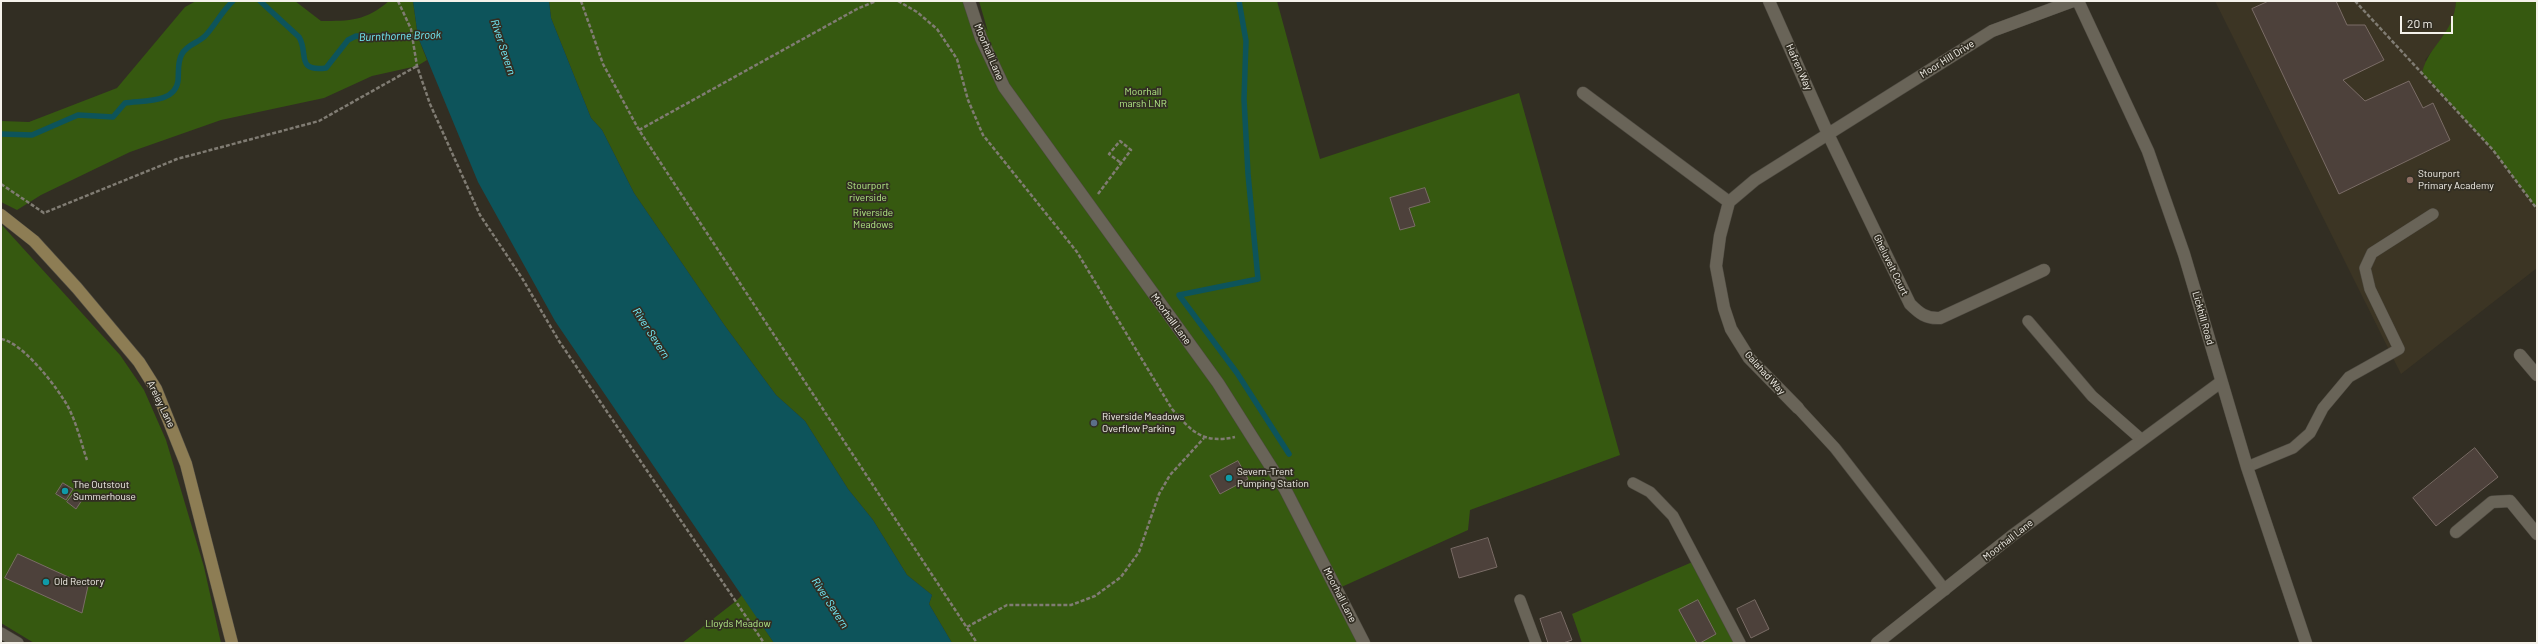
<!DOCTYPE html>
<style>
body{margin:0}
#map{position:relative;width:2538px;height:644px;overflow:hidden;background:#322e23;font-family:Barlow,sans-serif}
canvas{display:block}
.frame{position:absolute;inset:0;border:2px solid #f5f2eb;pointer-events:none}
.scale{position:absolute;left:2400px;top:16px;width:53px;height:18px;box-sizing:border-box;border:2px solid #f5f2eb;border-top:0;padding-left:5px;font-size:12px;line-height:14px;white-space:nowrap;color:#f5f2eb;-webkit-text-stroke:3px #322e23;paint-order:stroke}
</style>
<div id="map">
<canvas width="2538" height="644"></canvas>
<div class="frame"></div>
<div class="scale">20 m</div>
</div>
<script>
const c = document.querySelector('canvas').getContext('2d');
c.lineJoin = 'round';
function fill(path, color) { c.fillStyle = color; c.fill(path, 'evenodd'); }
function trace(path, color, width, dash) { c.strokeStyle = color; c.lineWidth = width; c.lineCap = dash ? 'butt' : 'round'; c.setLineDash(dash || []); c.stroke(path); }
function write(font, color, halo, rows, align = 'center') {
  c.font = font + ' Barlow,sans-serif'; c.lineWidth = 3.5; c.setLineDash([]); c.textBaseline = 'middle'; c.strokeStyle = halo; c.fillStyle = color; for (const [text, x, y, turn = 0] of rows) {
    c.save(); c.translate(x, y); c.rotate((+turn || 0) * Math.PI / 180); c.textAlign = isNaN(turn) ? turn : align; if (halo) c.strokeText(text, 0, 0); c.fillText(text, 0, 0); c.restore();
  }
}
fill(new Path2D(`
 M2215 1H2456L2455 12 2448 31 2425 60 2537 209V268L2401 374Z`), '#3c3524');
fill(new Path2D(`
 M196 1H295L321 21C350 21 366 21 389 1H413L418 37 427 60 417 66 372 76 324 98 221 120 130 152 41 195 17 210 1 202V121L29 122 117 88 185 7Z
 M549 1H970L988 32 979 1H1277L1320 159 1519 93 1620 455 1470 510 1468 530 1337 589 1360 643H952L929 604 932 595 907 575 873 520 848 489 805 421 776 395 725 326 634 193 602 130 591 118 551 18Z
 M2456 1H2537V209L2493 150 2422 73C2429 44 2454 35 2456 1Z
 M1 224 120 355 144 390 166 440 204 567 221 643H34L1 623Z
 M1697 560 1739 643H1582L1572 614Z
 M742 595 774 643H682L736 601Z`), '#365910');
fill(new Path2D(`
 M413 1H549L551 18 591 118 602 130 634 193 725 326 776 395 805 421 848 489 873 520 907 575 932 595 929 604 952 643H774L555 321 478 182 418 37Z`), '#0d545b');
trace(new Path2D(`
 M260 1 299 37C309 53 295 72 326 68L348 40 356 36 425 37
 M1239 1 1246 41 1244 99 1248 174 1258 279 1179 295 1237 373 1289 454
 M1 134 32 135 78 115 113 117 125 103C141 100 175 104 178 81 179 72 177 62 182 54 187 44 199 43 206 35 216 24 222 11 233 1`), '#0d545b', 5.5);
const building = new Path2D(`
 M2269 1H2336L2347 25H2365L2384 60 2343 80 2365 101 2409 81 2423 108 2433 103 2450 140 2339 194 2252 9Z
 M1425 188 1430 202 1409 208 1415 226 1400 230 1390 198Z
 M2475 448 2498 477 2436 526 2413 498Z
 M1238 461 1248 479 1220 494 1210 476Z
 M63 483 73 489 66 500 56 494Z
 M74 493 82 500 76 509 67 502Z
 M1488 538 1497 567 1459 578 1451 549Z
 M18 554 88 586 82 613 5 578Z
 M1698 600 1716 634 1700 643H1697L1679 610Z
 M1755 600 1769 629 1751 638 1737 609Z
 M1561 612 1572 640 1563 643H1548L1540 619Z`);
fill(building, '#4d413b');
trace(building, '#7a6c66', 1);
const lane = new Path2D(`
 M2028 321 2092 396 2142 440
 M1798 408 1835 448 1945 590
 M2247 467 2293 448 2310 433 2323 408 2349 377 2399 349 2370 289 2365 268 2372 253 2433 214
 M1633 483 1650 492 1673 516 1740 643
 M1520 600 1536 643
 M1 633 18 643`);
const street = new Path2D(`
 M969 1 981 38 1004 87 1218 383 1285 489 1364 643
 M1769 1 1828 134 1910 304C1919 313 1926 319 1940 318L2044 270
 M2078 1 2148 151 2184 254 2247 467 2306 643
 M1583 93 1729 202
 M2520 355 2537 375
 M1798 408 1749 358 1731 329 1724 308 1716 266 1720 236 1729 202 1755 180 1992 31 2073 1
 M2456 532 2492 502 2510 501 2537 534
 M1877 643 2013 535 2221 382`);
const secondary = new Path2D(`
 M1 215 34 241 77 288 139 362 156 389 186 464 232 643`);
trace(lane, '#4f4b42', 12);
trace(street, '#4f4b42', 13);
trace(secondary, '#4f4b42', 13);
trace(new Path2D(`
 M398 1 411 29 417 66 430 104 480 215 522 278 559 341 764 643
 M581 1 603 64 639 130 977 643
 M898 1 917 12 937 29 957 59 968 100 983 135 1077 252 1172 409C1192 432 1203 444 1235 437
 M2355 1 2493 150 2537 209
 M639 130 857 9 876 1
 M1 184 44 213 177 159 319 121 417 66
 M1098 194 1131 150 1120 141 1109 154 1121 163
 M1 339C21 342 51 380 62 397 75 415 80 440 87 460
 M967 627 1007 605H1071L1095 596 1121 577 1139 552 1159 494 1170 475 1204 438`), '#807c73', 2.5, [4, 2]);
trace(lane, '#696458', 11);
trace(street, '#696458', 12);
trace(secondary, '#8d7d54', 12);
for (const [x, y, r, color] of [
 [2410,180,4,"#8d6e63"],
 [1094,423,4,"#5c6f8a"],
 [1229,478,4,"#0f9aa8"],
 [65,491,4,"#0f9aa8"],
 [46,582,4,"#0f9aa8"]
]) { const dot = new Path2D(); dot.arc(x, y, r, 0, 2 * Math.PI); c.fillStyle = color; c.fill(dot); trace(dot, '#322e23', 1.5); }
write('10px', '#f5f2eb', '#322e23', [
 ["Moorhall Lane",989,52,67],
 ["Moor Hill Drive",1947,59,-32],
 ["Hafren Way",1799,67,66],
 ["Gheluvelt Court",1891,265,64],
 ["Lickhill Road",2203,318,74],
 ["Moorhall Lane",1171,319,54],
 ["Galahad Way",1765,373,48],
 ["Areley Lane",161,404,64],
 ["Moorhall Lane",2008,540,-38],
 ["Moorhall Lane",1340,595,63]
]);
write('10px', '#b3e986', '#322e23', [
 ["Moorhall",1143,92],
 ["marsh LNR",1143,104],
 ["Stourport",868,186],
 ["riverside",868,198],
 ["Riverside",873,213],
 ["Meadows",873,225],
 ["Lloyds Meadow",738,624]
]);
write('10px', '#f5f2eb', '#322e23', [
 ["Stourport",2418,174],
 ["Primary Academy",2418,186],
 ["Riverside Meadows",1102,417],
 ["Overflow Parking",1102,429],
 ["Severn-Trent",1237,472],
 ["Pumping Station",1237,484],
 ["The Outstout",73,485],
 ["Summerhouse",73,497],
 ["Old Rectory",54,582]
], 'left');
write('italic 11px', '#73effc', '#322e23', [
 ["Burnthorne Brook",400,36,-2],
 ["River Severn",503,47,72],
 ["River Severn",651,333,57],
 ["River Severn",830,603,57]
]);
</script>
